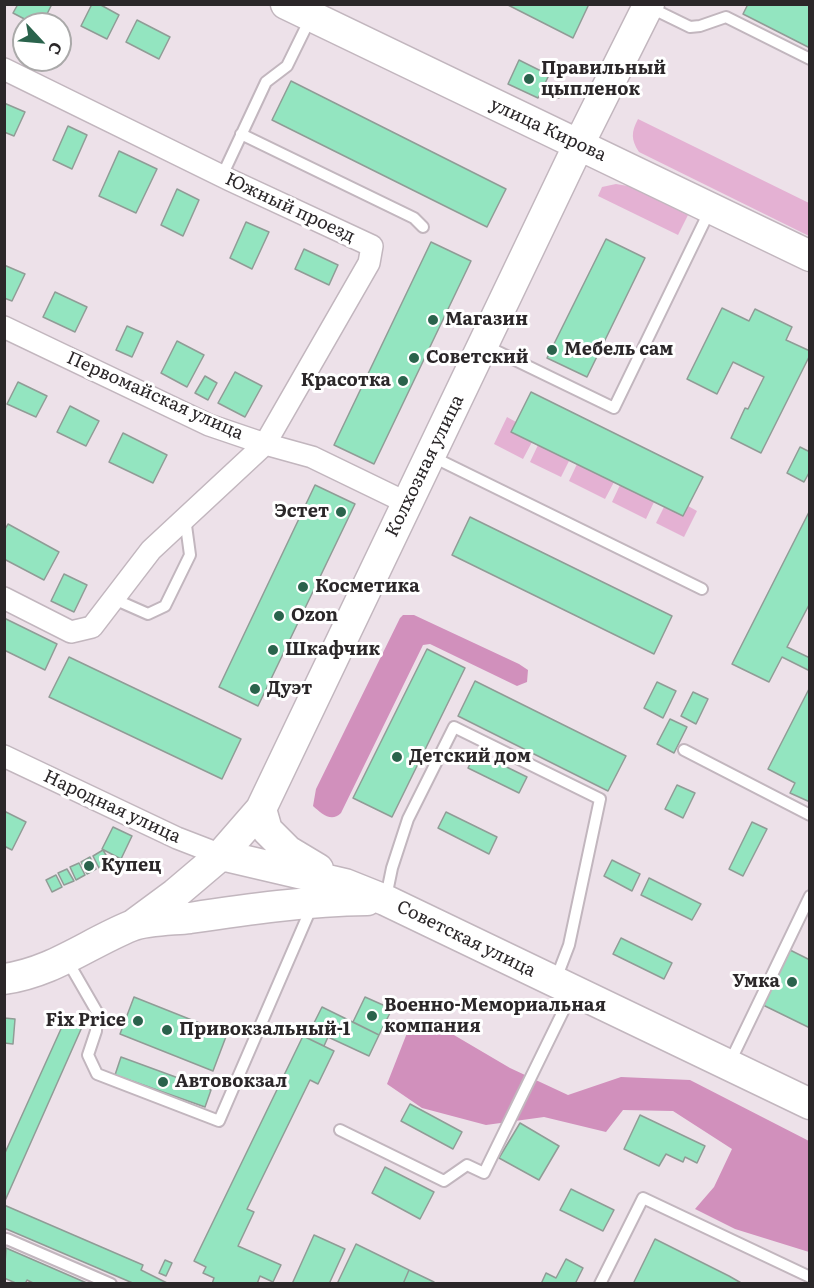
<!DOCTYPE html>
<meta charset="utf-8">
<style>
body{margin:0}
#map{position:relative;width:814px;height:1288px;overflow:hidden;background:#ede1e9;font-family:Literata,serif}
canvas{display:block}
.frame{position:absolute;inset:0;border:6px solid #2b2729;pointer-events:none}
.north{position:absolute;left:12px;top:12px;width:60px;height:60px;box-sizing:border-box;background:#fff;border:2px solid #aaa9a9;border-radius:50%;rotate:116deg;font-size:16px;font-weight:700;line-height:24px;text-align:center;color:#2b2729}
.north::after{content:'';display:block;margin:auto;width:21px;height:27px;background:#2a634c;clip-path:polygon(50% 0,100% 100%,50% 72%,0 100%)}
</style>
<div id="map">
<canvas width="814" height="1288"></canvas>
<div class="frame"></div>
<div class="north">С</div>
</div>
<script>
const c = document.querySelector('canvas').getContext('2d');
c.lineJoin = 'round';
function fill(path, color) { c.fillStyle = color; c.fill(path, 'evenodd'); }
function trace(path, color, width, dash) { c.strokeStyle = color; c.lineWidth = width; c.lineCap = dash ? 'butt' : 'round'; c.setLineDash(dash || []); c.stroke(path); }
function write(font, color, halo, rows, align = 'center') {
  c.font = font + ' Literata,serif'; c.lineWidth = 6; c.setLineDash([]); c.textBaseline = 'middle'; c.strokeStyle = halo; c.fillStyle = color; for (const [text, x, y, turn = 0] of rows) {
    c.save(); c.translate(x, y); c.rotate((+turn || 0) * Math.PI / 180); c.textAlign = isNaN(turn) ? turn : align; if (halo) c.strokeText(text, 0, 0); c.fillText(text, 0, 0); c.restore();
  }
}
fill(new Path2D(`
 M638 119 809 203V236L639 152C631 140 631 132 638 119Z
 M616 184 628 186 688 215 678 235 598 196 602 187Z
 M507 417 516 422 512 432 532 442 523 459 494 444Z
 M538 445 569 461 561 477 530 462Z
 M577 464 614 482 605 499 569 481Z
 M620 485 654 502 646 519 612 502Z
 M688 506 697 511 684 537 656 523 664 507 683 516Z`), '#e4b1d3');
fill(new Path2D(`
 M403 615H414L519 664 528 670 527 682 517 686 430 644 423 645 341 813C331 823 321 813 313 806L316 789 400 618Z
 M418 1019 442 1028 510 1068 568 1095 621 1077 690 1080 809 1141V1252L735 1229 695 1209 714 1187 732 1149 673 1111 623 1110 606 1132 544 1117 486 1125 422 1108 387 1084 407 1033Z`), '#d190bc');
const building = new Path2D(`
 M18 4H52L42 24H34L13 13Z
 M92 4H99L119 15 107 39 81 26Z
 M506 4H589L573 38Z
 M748 4 810 5V48L743 14Z
 M137 20 170 37 159 59 126 42Z
 M519 60 549 75 538 98 508 84Z
 M291 81 506 189 487 227 272 120Z
 M556 83 565 87 559 98 551 94Z
 M4 103 25 112 14 136 4 132Z
 M68 126 87 135 72 169 53 160Z
 M119 151 157 169 136 213 99 196Z
 M177 189 199 200 183 236 161 225Z
 M246 222 269 232 252 269 230 258Z
 M606 239 645 258 587 377 547 358Z
 M431 242 471 261 374 464 334 445Z
 M304 249 338 265 329 285 295 269Z
 M4 265 25 274 12 301 4 298Z
 M55 292 87 307 75 332 43 317Z
 M722 308 749 321 755 309 792 327 786 340 810 351V355L761 453 731 438 745 408 748 409 764 377 733 362 717 394 687 379Z
 M127 326 143 333 132 357 116 350Z
 M177 341 204 355 187 387 161 373Z
 M235 372 262 386 245 417 218 403Z
 M205 376 217 383 208 400 195 393Z
 M18 382 47 396 36 417 7 404Z
 M531 392 703 477 683 516 511 432Z
 M70 406 99 421 86 446 57 432Z
 M123 433 167 455 153 483 109 462Z
 M800 447 810 452V471L804 482 787 473Z
 M315 485 355 504 258 706 219 687Z
 M809 512 810 603 787 647 810 658V671L782 657 769 682 732 664Z
 M470 517 672 616 654 654 452 555Z
 M8 524 59 552 44 580 4 559V531Z
 M64 574 87 585 74 612 51 601Z
 M4 618 57 644 45 670 4 650Z
 M427 649 465 668 392 817 353 798Z
 M69 657 241 739 222 779 49 697Z
 M475 681 626 756 608 791 458 716Z
 M657 682 676 691 663 718 644 708Z
 M810 687V802L790 793 795 783 768 769Z
 M693 692 708 699 696 724 681 716Z
 M670 719 687 727 674 753 657 744Z
 M476 752 527 777 519 793 468 768Z
 M677 785 695 793 683 818 665 809Z
 M4 811 26 822 12 850 4 846Z
 M446 812 497 837 489 854 438 828Z
 M752 822 767 829 743 876 729 869Z
 M113 827 132 836 121 859 102 849Z
 M103 850 110 862 99 868 93 856Z
 M90 857 96 869 87 874 81 862Z
 M612 860 640 874 632 891 604 876Z
 M79 863 85 875 76 880 70 867Z
 M67 869 74 881 64 885 58 873Z
 M56 875 62 887 52 892 46 880Z
 M649 878 701 904 692 920 641 895Z
 M621 938 672 963 664 979 613 954Z
 M790 950 810 960V1028L763 1005Z
 M134 997 227 1034 213 1071 120 1034Z
 M365 997 392 1009 379 1035 353 1022Z
 M322 1007 379 1035 369 1056 328 1037 324 1046 303 1036 308 1025 312 1027Z
 M4 1018 15 1019 13 1044 4 1043Z
 M65 1020 82 1027 4 1203V1155Z
 M303 1036 334 1051 318 1084 310 1080 247 1209 254 1212 238 1246 281 1265 273 1282 260 1276 257 1284H212L214 1278 203 1273 206 1267 194 1261Z
 M121 1057 211 1090 205 1107 115 1075Z
 M410 1104 462 1132 453 1149 401 1121Z
 M640 1115 705 1146 697 1163 685 1157 683 1162 666 1154 659 1166 624 1149Z
 M520 1123 559 1146 539 1180 499 1158Z
 M385 1167 434 1192 420 1219 372 1193Z
 M571 1189 614 1210 603 1231 560 1210Z
 M4 1205 143 1265 141 1270 169 1284H135L4 1228Z
 M314 1235 345 1249 329 1284H292Z
 M655 1239 729 1276 743 1284H633Z
 M356 1244 409 1270 403 1284H337Z
 M6 1248 89 1284H35L27 1280 25 1284H18L4 1278Z
 M566 1259 583 1268 575 1284H541L546 1273 556 1278Z
 M165 1260 172 1263 166 1276 159 1273Z
 M409 1270 434 1282 433 1284H403Z`);
fill(building, '#93e5c0');
trace(building, '#909c96', 1.5);
const lane = new Path2D(`
 M649 7 690 27 700 26 726 17 810 59
 M241 134 414 218 423 227
 M222 176 266 82 287 66 311 17
 M484 345 614 408 710 210
 M433 457 702 589
 M114 599 148 614 165 606 190 555 185 518
 M684 750 810 815
 M386 897 392 868 408 819 454 727 600 799 569 945 556 979
 M67 960 97 1012 96 1031 88 1055 97 1074 219 1121 312 906
 M730 1062 810 896
 M340 1130 444 1181 467 1165 484 1173 573 991
 M4 1240 7 1239 111 1284
 M600 1284 643 1198 810 1277`);
const street = new Path2D(`
 M4 69 230 180 372 246 369 263 265 444 151 550 92 627 71 632 4 598
 M4 327 209 425 265 444 312 457 407 503
 M4 756 177 838 221 855`);
const secondary = new Path2D(`
 M286 4 810 256
 M261 809 267 830 288 851 318 869
 M221 855 345 884 385 900 810 1104
 M133 925 175 894 221 855 261 809 579 144 649 4
 M4 979C53 972 87 944 131 926 146 920 172 920 190 918 249 909 308 901 367 900`);
trace(lane, '#c2b6be', 14);
trace(street, '#c2b6be', 24);
trace(secondary, '#c2b6be', 33);
trace(lane, '#fff', 10);
trace(street, '#fff', 21);
trace(secondary, '#fff', 30);
for (const [x, y, r, color] of [
 [529,79,6,"#2a634c"],
 [433,320,6,"#2a634c"],
 [552,350,6,"#2a634c"],
 [414,358,6,"#2a634c"],
 [403,381,6,"#2a634c"],
 [341,512,6,"#2a634c"],
 [303,587,6,"#2a634c"],
 [279,616,6,"#2a634c"],
 [273,650,6,"#2a634c"],
 [255,689,6,"#2a634c"],
 [397,757,6,"#2a634c"],
 [89,866,6,"#2a634c"],
 [792,982,6,"#2a634c"],
 [372,1016,6,"#2a634c"],
 [138,1021,6,"#2a634c"],
 [167,1030,6,"#2a634c"],
 [163,1082,6,"#2a634c"]
]) { const dot = new Path2D(); dot.arc(x, y, r, 0, 2 * Math.PI); c.fillStyle = color; c.fill(dot); trace(dot, '#fff', 2); }
write('bold 18px', '#2b2729', '#fff', [
 ["Правильный",541,69],
 ["цыпленок",541,90],
 ["Магазин",445,320],
 ["Мебель сам",564,350],
 ["Советский",426,358],
 ["Красотка",391,381,"right"],
 ["Эстет",329,512,"right"],
 ["Косметика",315,587],
 ["Ozon",291,616],
 ["Шкафчик",285,650],
 ["Дуэт",267,689],
 ["Детский дом",409,757],
 ["Купец",101,866],
 ["Умка",780,982,"right"],
 ["Военно-Мемориальная",384,1006],
 ["компания",384,1027],
 ["Fix Price",126,1021,"right"],
 ["Привокзальный-1",179,1030],
 ["Автовокзал",175,1082]
], 'left');
write('18px', '#2b2729', '#fff', [
 ["улица Кирова",548,130,25],
 ["Южный проезд",290,208,25],
 ["Первомайская улица",155,396,24],
 ["Колхозная улица",425,466,-64],
 ["Народная улица",112,807,25],
 ["Советская улица",466,939,26]
]);
</script>
